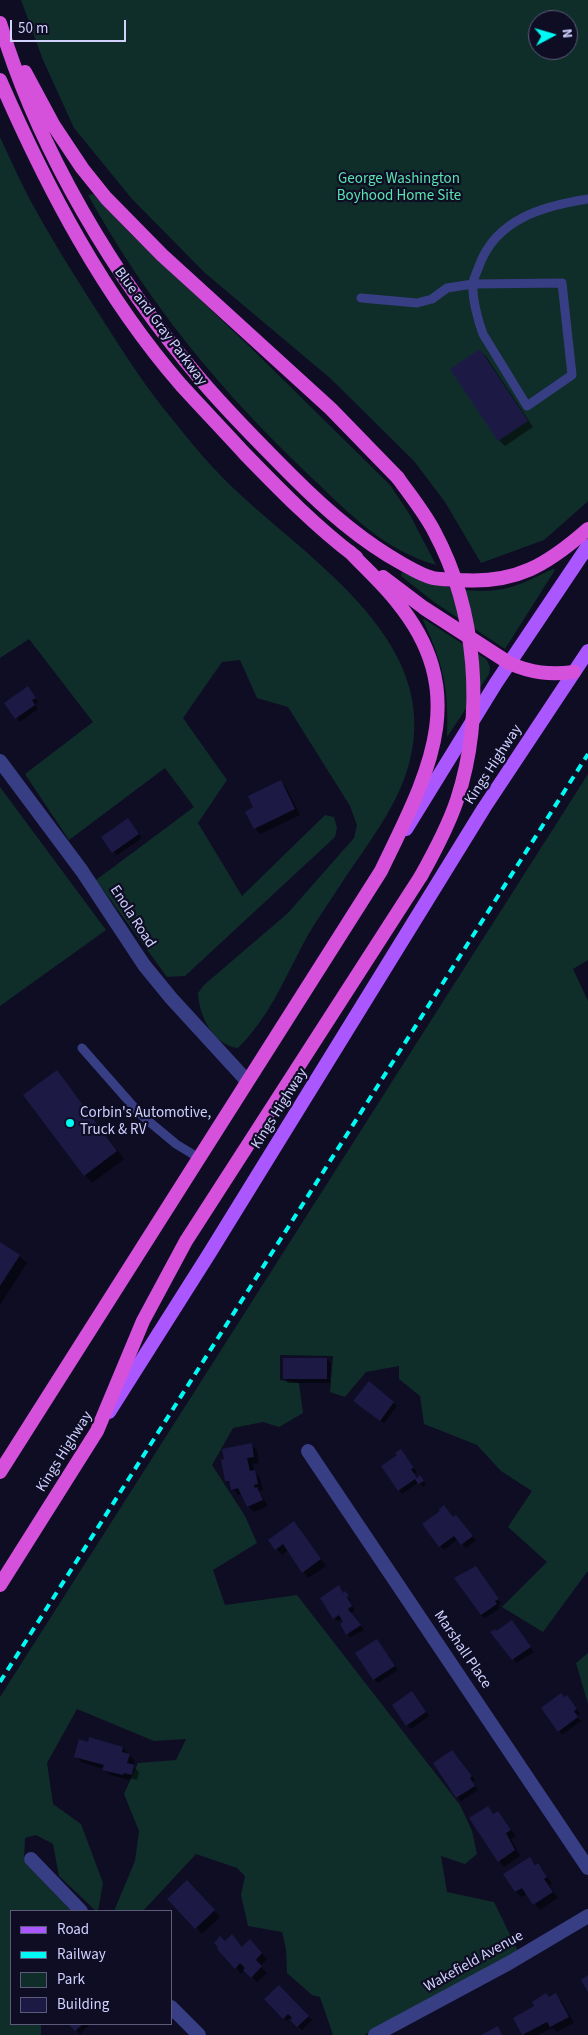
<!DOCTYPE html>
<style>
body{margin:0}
#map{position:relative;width:588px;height:2035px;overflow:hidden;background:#0e0d24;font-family:"Source Sans 3",sans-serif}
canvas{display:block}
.legend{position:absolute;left:10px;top:1910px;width:162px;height:115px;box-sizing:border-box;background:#0e0d24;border:1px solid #5c5b7c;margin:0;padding:6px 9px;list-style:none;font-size:15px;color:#d0d1ff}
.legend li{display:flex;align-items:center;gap:10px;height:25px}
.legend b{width:25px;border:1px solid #5c5b7c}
.north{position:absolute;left:528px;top:10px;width:50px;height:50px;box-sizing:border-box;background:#0e0d24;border:1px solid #5c5b7c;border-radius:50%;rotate:84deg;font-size:14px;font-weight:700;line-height:20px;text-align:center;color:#d0d1ff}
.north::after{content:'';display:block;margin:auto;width:18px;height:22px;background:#00fbf4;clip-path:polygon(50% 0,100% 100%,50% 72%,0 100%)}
.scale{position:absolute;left:10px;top:20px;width:116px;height:22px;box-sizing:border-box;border:2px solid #d0d1ff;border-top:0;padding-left:6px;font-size:15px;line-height:18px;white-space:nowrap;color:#d0d1ff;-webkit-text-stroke:4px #0e0d24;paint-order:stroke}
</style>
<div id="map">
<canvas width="588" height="2035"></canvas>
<ul class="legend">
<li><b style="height:6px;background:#ab57ff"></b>Road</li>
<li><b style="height:6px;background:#00fbf4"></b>Railway</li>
<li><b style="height:14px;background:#102e29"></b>Park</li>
<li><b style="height:14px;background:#1c1945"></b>Building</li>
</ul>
<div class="north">N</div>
<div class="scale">50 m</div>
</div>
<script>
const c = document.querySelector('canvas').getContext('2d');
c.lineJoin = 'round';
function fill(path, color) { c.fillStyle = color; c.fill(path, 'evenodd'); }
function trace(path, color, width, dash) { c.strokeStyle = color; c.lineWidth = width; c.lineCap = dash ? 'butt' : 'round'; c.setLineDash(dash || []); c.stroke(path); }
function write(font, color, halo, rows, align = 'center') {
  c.font = font + ' "Source Sans 3",sans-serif'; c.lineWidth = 4.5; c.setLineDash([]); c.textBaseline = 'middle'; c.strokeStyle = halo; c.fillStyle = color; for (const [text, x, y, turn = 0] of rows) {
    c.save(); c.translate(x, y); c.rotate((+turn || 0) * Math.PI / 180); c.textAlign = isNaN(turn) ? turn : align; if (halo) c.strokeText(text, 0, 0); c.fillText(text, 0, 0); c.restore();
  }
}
fill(new Path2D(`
 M21 0H588V501L586 503 544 540 481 563 445 502 414 461 330 378 205 273 132 199 74 128 43 60ZM538 20H568V50H538Z
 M0 137C11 160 21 184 34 207 56 247 81 286 106 325 127 358 148 390 173 420 189 440 206 461 224 479 298 554 445 636 409 764 397 808 366 846 341 884 330 901 318 918 308 935 287 973 270 1017 238 1048 213 1045 199 1016 198 993L204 985 288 913 354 838 357 825 350 806 288 707 257 698 240 660 222 662 183 718 227 780 198 823 242 896 325 815 334 817 337 828 335 837 185 976 167 977 96 880 194 807 165 768 69 840 25 774 93 722 29 639 0 658Z
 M93 194 130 233 250 347 390 485 410 515 436 565C384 550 351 515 313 479 222 393 149 305 88 195Z
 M553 569 555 570 505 649 434 602 401 576 402 572C431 586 471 595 503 589 520 586 537 576 553 569Z
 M424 619 486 659 490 667 489 674 447 737C449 688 443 664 423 620Z
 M588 774V960L573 969 588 1001V1572H587L543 1632 502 1607 547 1562 508 1527 532 1491 501 1471 477 1445 424 1424 420 1396 399 1379V1366L366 1372 345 1397 330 1392 333 1356 280 1355V1380L299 1383 303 1413 279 1427 263 1422 233 1428 212 1465 245 1516 257 1543 213 1570 225 1605 297 1595 460 1805 472 1831 477 1854 465 1864 441 1856 447 1892 494 1902 518 1951 364 2035H333L320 1997 312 1995 287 1973 286 1949 282 1932 248 1926 241 1895 245 1876 237 1868 196 1854 143 1911H114L135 1861 139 1831 124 1794 138 1763 176 1760 186 1739 154 1741 77 1709 47 1763 53 1804 81 1824 103 1883 98 1911H96L59 1876 53 1844 36 1835 25 1838 24 1861 71 1911H11V2024H41V2035H0V1697Z
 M0 787 106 930 0 1006Z
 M588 1653V1704L576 1663Z`), '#102e29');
fill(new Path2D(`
 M480 351 486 356 533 427 505 446 499 440Z
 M31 691 38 702 35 704 38 709 20 722 16 718Z
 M281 782 286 787 300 815 260 834 255 828V808Z
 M128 819 142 838 117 855 113 852Z
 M57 1071 124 1159 92 1183 85 1175Z
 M0 1243 19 1256 27 1263 0 1305Z
 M327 1359 331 1363 330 1383H288L284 1379Z
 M369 1383 397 1406 384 1423 355 1401Z
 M251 1445 257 1450 259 1463 253 1464 254 1471 260 1478 263 1490 259 1491 268 1506 254 1512 248 1506 242 1494 238 1495 226 1480Z
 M401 1450 417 1472 414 1474 418 1479 424 1481 426 1485 423 1487 419 1482 402 1494 399 1490V1455Z
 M453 1518 459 1520 476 1540 466 1548 458 1539 444 1550 424 1524Z
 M294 1523 326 1566 308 1578 288 1550 282 1555 270 1540Z
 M476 1567 501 1603 498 1606 500 1608 485 1618 481 1615Z
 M338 1587 351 1600 349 1602 355 1610 351 1613 364 1630 350 1637 347 1634 345 1622 343 1619 338 1621 334 1618Z
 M512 1621 534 1652 516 1663 496 1632Z
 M380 1644 398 1670 378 1683 374 1679Z
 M415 1697 429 1716 411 1729 407 1725Z
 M564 1698 570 1700 580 1713 577 1716 581 1721 562 1735 559 1731Z
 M123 1748 135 1761 133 1766 139 1772 137 1780 130 1778 129 1780 110 1775 103 1769 81 1762 76 1756Z
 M456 1755 475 1780 472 1782 478 1790 461 1801 457 1797Z
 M487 1807 494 1815 498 1813 516 1836 511 1839 520 1856 504 1867 499 1861Z
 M530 1859 543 1870 552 1884 549 1885 558 1898 540 1910 527 1894 522 1897 516 1892 505 1874Z
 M187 1882 220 1917 202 1934 169 1899Z
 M238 1942 243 1948 256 1947 267 1959 260 1966 267 1973 257 1982 245 1970 241 1974 219 1949 225 1943Z
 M279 1987 312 2020 302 2030 290 2018 287 2021 266 1999Z
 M555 1995 561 2000 574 2023 557 2032 552 2028 538 2035H524L549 1998Z
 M70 2024H90L80 2034Z`), '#0007');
fill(new Path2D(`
 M480 349 528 421 498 441 450 369Z
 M28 686 36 698 32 700 35 705 15 719 4 703Z
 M281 780 295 809 254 829 245 812 253 807 248 796Z
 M128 818 139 834 112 853 101 837Z
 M57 1070 117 1151 84 1176 23 1095Z
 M0 1242 20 1255 0 1286Z
 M283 1358H327V1379H283Z
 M369 1381 394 1402 380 1421 353 1401Z
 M252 1443 254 1457 247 1458 250 1471 255 1470 258 1484 254 1485 255 1488 257 1487 263 1500 247 1507 238 1488 231 1490 229 1481H225L221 1460 224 1459 222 1449Z
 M401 1449 414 1468 411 1469 417 1478 420 1475 424 1481 418 1484 415 1479 398 1491 381 1466 397 1455 395 1453Z
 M444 1505 453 1517 456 1515 473 1536 461 1545 454 1536 439 1547 422 1524 440 1511 438 1510Z
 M294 1521 321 1559 302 1573 283 1544 275 1550 268 1540Z
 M476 1566 499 1599 495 1601 497 1604 481 1615 454 1578Z
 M339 1585 343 1593 345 1591 349 1596 347 1597 352 1606 348 1609 361 1625 346 1635 340 1624 343 1622 339 1615 333 1619 320 1598Z
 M512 1620 531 1647 512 1660 490 1632 495 1629 496 1631Z
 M377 1639 395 1666 373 1680 355 1653Z
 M412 1691 426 1712 406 1726 392 1705Z
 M561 1693 564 1697 567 1695 577 1709 574 1711 578 1717 558 1732 541 1708Z
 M89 1737 123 1747 122 1752 130 1754 127 1763 134 1765 132 1775 124 1773 123 1775 102 1770 104 1765 74 1757 79 1739 88 1742Z
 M452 1750 472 1776 470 1778 475 1786 456 1798 433 1763Z
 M488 1806 493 1814 498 1811 511 1830 506 1833 515 1850 498 1862 469 1818Z
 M530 1857 535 1865 538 1863 547 1877 544 1879 553 1892 533 1905 522 1888 515 1892 503 1874Z
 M187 1880 215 1910 195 1929 167 1899Z
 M232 1934 242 1947 250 1939 262 1953 256 1960 262 1966 251 1978 243 1970 245 1968 240 1963 235 1969 217 1949 218 1947 214 1943 220 1936 225 1941Z
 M588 1975V1992L581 1980Z
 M279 1985 309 2016 297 2027 290 2020 292 2018 288 2014 283 2019 264 1999Z
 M546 1993 549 1997 556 1993 569 2017 550 2027 547 2022 522 2035 513 2018 534 2006 532 2002Z
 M68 2024H83L75 2031Z
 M498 2026 502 2035H481Z`), '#1c1945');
trace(new Path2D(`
 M361 298 417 303 432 299 447 288 473 284 562 283 572 375 527 406 483 334C478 321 472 298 473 284 473 279 477 272 479 266 496 219 543 206 588 199
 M82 1048 140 1114 176 1144 199 1158`), '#373e84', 9);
trace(new Path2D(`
 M0 761 82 871 144 965 171 998 247 1081
 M308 1451 588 1868
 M31 1859 81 1911
 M171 2007 199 2035
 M375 2035 509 1963 588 1916`), '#373e84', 14);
trace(new Path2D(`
 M406 829 496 683 588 546
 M109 1412 209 1254 484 808 588 651`), '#ab57ff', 14);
trace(new Path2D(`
 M0 23C38 150 116 280 201 380 230 414 261 445 293 477 326 510 360 540 401 563 412 569 421 575 433 578 442 580 451 579 460 580 516 584 547 565 588 529
 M25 72 54 126 82 168 106 198 162 255 331 409 398 478
 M0 80C47 188 103 295 181 385 202 408 224 431 245 454 280 490 316 527 356 557
 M383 577 424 608 509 663C531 673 550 675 574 672
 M0 1472 381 871C426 777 474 696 397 602 383 584 365 568 350 552
 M0 1585 97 1431 143 1321 186 1241 421 876`), '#d551dc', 14);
trace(new Path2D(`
 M0 1682 588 754`), '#00fbf4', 4, [8, 6]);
trace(new Path2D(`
 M398 478C410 495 424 512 434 531 477 611 485 714 457 800 448 827 435 851 421 876`), '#d551dc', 14);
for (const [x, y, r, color] of [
 [70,1123,5,"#00fbf4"]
]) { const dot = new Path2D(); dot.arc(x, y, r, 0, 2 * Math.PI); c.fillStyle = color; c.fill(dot); trace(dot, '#0e0d24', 2); }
write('15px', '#59e3ae', '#0e0d24', [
 ["George Washington",399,180],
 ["Boyhood Home Site",399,197]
]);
write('15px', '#d0d1ff', '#0e0d24', [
 ["Blue and Gray Parkway",160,327,53],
 ["Kings Highway",494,765,-57],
 ["Enola Road",132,917,57],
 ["Kings Highway",280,1109,-58],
 ["Kings Highway",65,1452,-58],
 ["Marshall Place",462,1650,56],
 ["Wakefield Avenue",474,1962,-29]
]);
write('15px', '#d0d1ff', '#0e0d24', [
 ["Corbin's Automotive,",80,1114],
 ["Truck & RV",80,1131]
], 'left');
</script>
